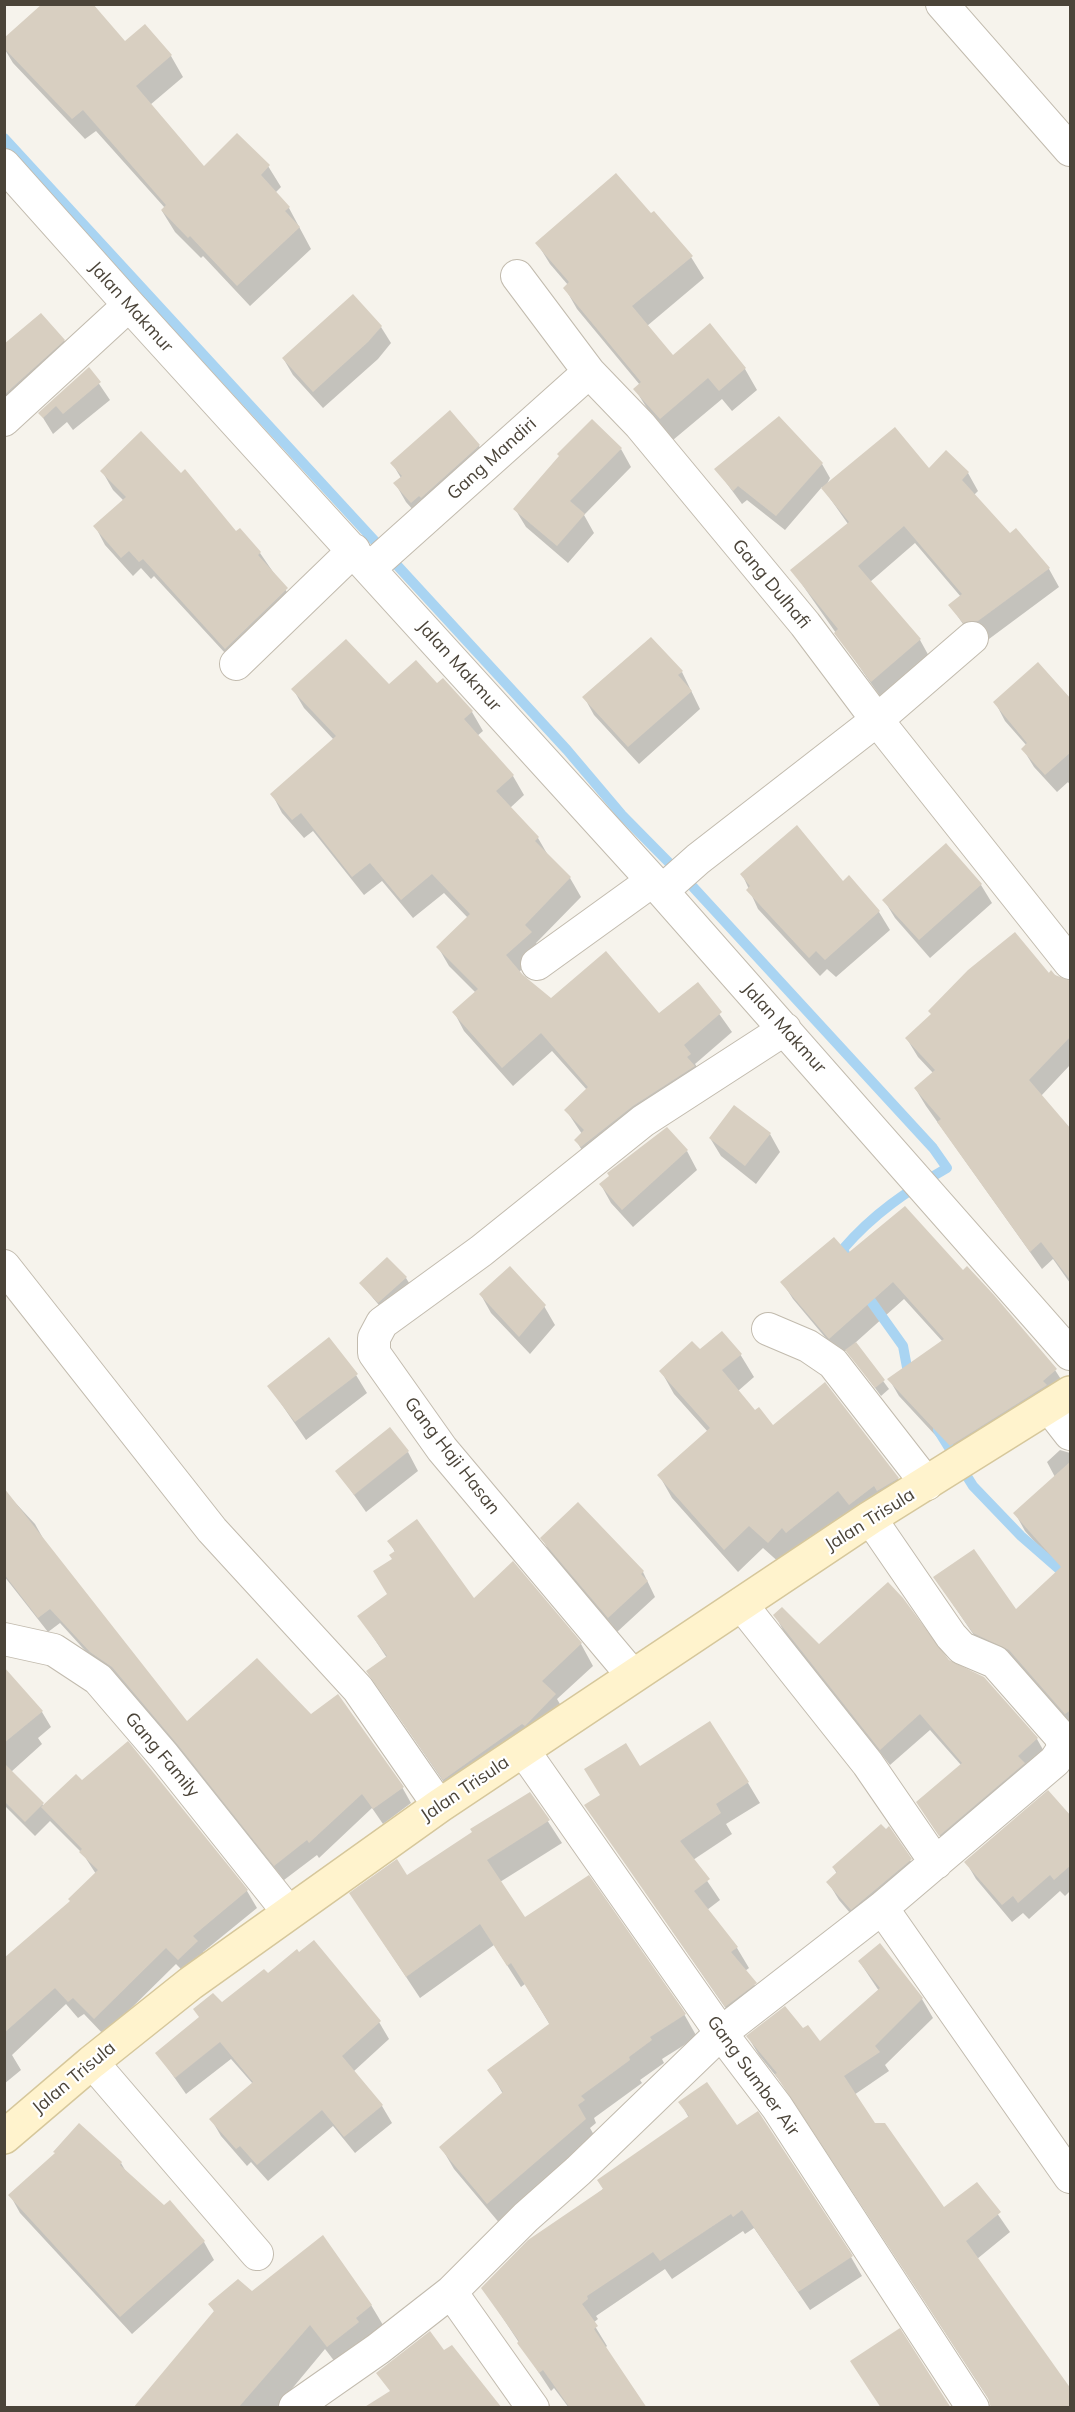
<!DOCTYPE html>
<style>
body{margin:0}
#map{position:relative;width:1075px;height:2412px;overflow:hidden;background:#f6f3ec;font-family:Mulish,sans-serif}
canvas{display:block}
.frame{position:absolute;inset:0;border:6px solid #4b4439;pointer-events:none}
</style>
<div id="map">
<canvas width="1075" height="2412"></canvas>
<div class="frame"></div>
</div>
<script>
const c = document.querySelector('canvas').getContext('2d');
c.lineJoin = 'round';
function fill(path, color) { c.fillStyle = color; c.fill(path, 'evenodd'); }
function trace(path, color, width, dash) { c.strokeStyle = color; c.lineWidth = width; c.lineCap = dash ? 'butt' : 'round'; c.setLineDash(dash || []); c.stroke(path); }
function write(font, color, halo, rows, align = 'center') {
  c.font = font + ' Mulish,sans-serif'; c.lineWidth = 4.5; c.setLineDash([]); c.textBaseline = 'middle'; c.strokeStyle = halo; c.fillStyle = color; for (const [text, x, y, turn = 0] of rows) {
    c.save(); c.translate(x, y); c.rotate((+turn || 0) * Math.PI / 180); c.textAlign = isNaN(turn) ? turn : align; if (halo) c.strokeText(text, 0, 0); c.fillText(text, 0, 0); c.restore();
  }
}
fill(new Path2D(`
 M145 26 171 56 183 77 150 105 204 168 268 166 281 187 275 193 289 208 311 249 250 306 203 256 201 258 175 232 162 211 165 208 96 131 85 139 13 63 4 48 124 43Z
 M537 243 691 257 704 278 647 326 673 357 745 369 757 390 732 411 722 399 673 440 648 410 635 389 640 385 577 309 565 288 568 285 550 264Z
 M381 327 391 343 378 359 323 408 293 375 283 358Z
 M64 340 74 358 4 421V346Z
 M89 369 110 400 73 430 67 422 53 434 40 413Z
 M450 412 479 446 490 464 423 521 406 502 395 483 401 478 392 463Z
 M621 449 631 467 584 515 594 533 568 563 526 527 515 509Z
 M822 464 830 478 826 486 928 470 968 473 978 491 974 495 1010 535 1016 530 1049 569 1059 587 989 639 974 640 950 605 961 597 915 543 870 582 920 640 930 658 882 699 792 570 848 524 822 487 785 530 747 500 742 504 716 469Z
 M102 471 236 533 260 553 298 608 237 666 154 576 151 579 141 568 133 576 105 545 95 526 124 501 113 490Z
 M682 672 700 709 639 764 594 715 584 697Z
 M443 680 472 712 483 731 477 736 513 776 524 795 510 808 538 838 549 857 570 878 581 897 536 943 541 952 519 972 551 1000 659 1016 698 984 732 1032 695 1064 701 1073 587 1159 576 1140 582 1134 566 1110 587 1090 552 1051 513 1086 464 1031 454 1012 476 993 449 966 438 947 468 918 444 893 413 918 382 881 364 895 313 831 304 838 282 813 272 794 334 740 304 708 293 689 437 685Z
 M1070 697V785L1068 782 1057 792 1034 767 1023 749 1027 746 1005 721 995 702Z
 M742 874 843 883 849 878 879 912 890 930 836 977 827 969 820 976 758 909Z
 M981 885 992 903 930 958 895 918 884 900Z
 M1051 972 1063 981 1070 982V1065L1041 1096 1070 1133V1283L1053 1259 1042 1269 926 1106 915 1088 933 1073 918 1057 907 1039Z
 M770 1134 780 1152 756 1184 721 1156 710 1138Z
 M687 1151 697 1170 633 1227 611 1203 601 1185Z
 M848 1255 1055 1370 1066 1387 961 1463 899 1396 889 1379 943 1342 904 1299 855 1343 889 1389 881 1396 847 1350 840 1355 793 1299 782 1282Z
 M406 1278 411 1286 384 1311 361 1284Z
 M481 1295 544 1306 555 1325 530 1354 491 1313Z
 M700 1351 740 1354 754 1377 738 1391 755 1412 773 1427 898 1478 911 1501 782 1565 763 1548 738 1572 672 1498 659 1475 708 1432 674 1394 661 1371Z
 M356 1375 367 1393 306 1440 269 1386Z
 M1060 1450 1070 1453V1725L984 1650 935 1578 1015 1611 1060 1570 1025 1531 1015 1513 1055 1477 1047 1462Z
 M408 1452 418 1471 366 1512 337 1471Z
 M10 1497 35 1524 44 1540 187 1724 311 1716 402 1787 411 1803 383 1824 372 1808 319 1858 317 1855 284 1880 189 1761 122 1683 101 1668 60 1623 48 1632 4 1576V1502Z
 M542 1538 643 1572 655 1597 617 1632 550 1553Z
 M389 1541 473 1600 513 1564 581 1644 593 1666 557 1699 567 1716 456 1800 368 1672 387 1658 359 1616 388 1595 395 1552Z
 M775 1615 819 1647 983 1678 1037 1739 1046 1755 950 1851 928 1819 961 1765 930 1730 890 1765 784 1632Z
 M16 1683 42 1712 51 1727 38 1738 42 1744 11 1772 44 1806 82 1782 127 1743 247 1891 257 1908 203 1952 207 1959 188 1976 176 1964 104 2035 84 2014 78 2018 66 2004 12 2055 21 2070 4 2084V1959L71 1902 96 1874 83 1854 50 1821 35 1836 4 1805V1694Z
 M640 1768 748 1783 760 1803 726 1824 732 1834 693 1860 720 1900 707 1910 737 1948 749 1968 745 1971 767 2004 738 2026 586 1806Z
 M530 1794 562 1843 500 1882 525 1919 684 2014 697 2037 662 2059 664 2063 640 2080 642 2083 594 2118 596 2123 590 2128 598 2142 501 2225 454 2169 441 2147 503 2094 489 2070 550 2025 525 1984 521 1987 494 1945 420 1998 351 1894 407 1877Z
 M1070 1818V1891L1065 1896 1060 1891 1029 1919 1023 1913 1012 1922 976 1879 966 1862Z
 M910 1860 921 1879 862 1927 839 1900 828 1882 837 1874 833 1867Z
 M880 1945 922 1999 933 2018 885 2065 889 2071 854 2095 874 2124 944 2209 977 2184 1010 2232 977 2259 990 2401 784 2086 759 2055 748 2037 803 2030 819 2043 879 1991 859 1961Z
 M268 1976 379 2022 389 2039 353 2072 382 2106 392 2123 355 2153 333 2126 268 2181 251 2162 247 2166 221 2136 211 2119 253 2084 231 2059 186 2094 157 2053 221 2004Z
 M680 2102 737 2127 851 2257 862 2276 810 2310 754 2228 745 2234 743 2231 672 2279 665 2269 596 2316 598 2319 593 2323 607 2346 605 2348 646 2408H569L554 2388 551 2391 483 2288 689 2118Z
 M121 2163 128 2175 164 2207 170 2202 204 2242 214 2260 132 2334 20 2213 10 2195Z
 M252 2293 371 2305 386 2330 342 2371 325 2349 276 2408H136L215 2313 210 2304Z`), '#0003');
trace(new Path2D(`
 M4 138 567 750 622 815 693 887 933 1148 947 1168C907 1191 873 1214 843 1249L848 1260
 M863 1290 903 1346 909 1378
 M938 1430 973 1486 1021 1536 1068 1577`), '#a9d4f2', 10);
fill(new Path2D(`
 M42 4H93L125 41 145 24 172 55 136 86 204 166 237 133 270 165 261 175 290 207 285 211 300 227 237 286 190 236 188 238 161 210 166 205 83 110 72 119 4 48V38Z
 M616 173 651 213 654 211 693 256 632 306 673 355 710 323 746 368 719 391 708 378 660 419 633 389 641 382 563 288 569 282 535 243Z
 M353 294 382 326 368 342 313 392 282 358Z
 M41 313 65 340 4 395V344Z
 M89 367 101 382 63 414 56 406 43 418 38 413Z
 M450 410 480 445 421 498 419 496 411 503 393 483 402 476 390 463Z
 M779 416 823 463 776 516 738 486 733 491 714 469Z
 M592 419 622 448 570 501 585 514 557 546 513 509 559 456 557 454Z
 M895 427 929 468 946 450 969 472 962 480 1010 533 1016 528 1050 568 978 621 963 623 948 605 962 594 904 526 858 566 921 639 871 682 834 633 838 629 790 570 849 522 821 488Z
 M141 431 181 473 185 469 236 531 240 528 261 552 258 555 288 588 225 649 143 559 139 562 129 551 121 558 93 526 126 497 100 471Z
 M651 637 683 671 678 675 692 691 628 747 582 697Z
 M346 639 389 684 416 660 437 683 443 678 473 711 464 719 514 775 496 791 539 837 535 841 571 877 525 925 532 932 506 955 523 975 551 998 606 951 659 1013 698 982 722 1012 684 1045 691 1054 687 1057 695 1066 633 1106 581 1147 574 1140 584 1130 564 1110 588 1087 541 1033 502 1068 452 1012 478 989 436 947 470 914 432 874 401 900 370 863 352 877 301 813 292 820 270 794 336 736 291 689Z
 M1038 662 1071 699V752L1045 775 1021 749 1027 743 993 702Z
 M797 825 843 881 849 875 880 911 825 960 816 951 809 958 746 890 750 886 740 874Z
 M946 843 982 884 919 940 882 900Z
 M1015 932 1049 973 1051 970 1055 975 1071 981V1036L1029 1080 1071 1129V1281L1041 1242 1030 1252 937 1122 941 1119 914 1088 935 1070 905 1038 931 1014 928 1011 968 970Z
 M734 1105 771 1133 745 1166 709 1138Z
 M667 1127 688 1150 622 1210 599 1184 609 1176 607 1173Z
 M905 1206 963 1270 967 1266 994 1295 1057 1369 1043 1381 1047 1385 950 1446 887 1379 944 1339 893 1282 829 1339 780 1282 834 1237 848 1253Z
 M387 1257 407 1277 378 1303 359 1283Z
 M510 1266 546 1305 519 1337 479 1294Z
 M722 1331 742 1354 722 1370 755 1410 759 1407 773 1425 825 1382 899 1478 877 1491 874 1486 849 1505 838 1491 786 1533 782 1528 768 1543 749 1526 724 1550 657 1475 710 1428 659 1371 692 1341 700 1349Z
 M329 1337 358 1374 295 1422 267 1386Z
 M856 1342 885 1380 875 1388 845 1350Z
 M390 1427 409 1451 354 1495 335 1471Z
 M1071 1461V1710L1065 1714 1009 1650 973 1633 933 1577 974 1549 1016 1609 1061 1567 1013 1513Z
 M4 1488 187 1721 257 1658 311 1714 338 1694 404 1787 373 1809 362 1794 309 1843 307 1840 274 1866 178 1745 112 1667 90 1652 50 1609 38 1618 4 1574Z
 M578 1502 644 1571 641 1574 648 1581 608 1618 540 1538Z
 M417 1519 474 1598 513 1561 582 1643 542 1681 556 1694 525 1726 522 1724 443 1780 366 1671 387 1656 357 1616 387 1594 373 1571 392 1559 389 1555 395 1551 387 1541Z
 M888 1582 903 1598 949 1660 984 1677 1038 1738 1018 1756 1025 1763 939 1836 916 1802 962 1763 920 1714 880 1750 773 1615 782 1607 819 1644Z
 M4 1667 43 1711 4 1743Z
 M710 1721 749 1782 716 1804 721 1813 680 1841 710 1879 694 1891 738 1947 731 1952 757 1983 725 2007 584 1805 600 1795 584 1769 626 1743 640 1766Z
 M128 1741 248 1890 193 1936 198 1941 178 1960 166 1948 94 2019 73 1998 68 2002 55 1988 4 2033V1958L70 1901 68 1899 98 1870 79 1852 82 1849 41 1807 76 1774 82 1780Z
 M4 1763 44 1803 25 1822 4 1801Z
 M1048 1790 1071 1816V1865L1054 1880 1050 1875 1018 1903 1013 1896 1002 1905 964 1862Z
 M530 1792 550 1820 487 1860 525 1917 589 1875 686 2014 650 2037 652 2040 629 2057 630 2060 581 2096 585 2100 578 2105 586 2119 487 2204 439 2147 503 2092 487 2070 549 2024 548 2021 511 1963 507 1966 480 1924 406 1977 349 1893 397 1859 407 1875 472 1832 470 1829Z
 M881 1824 886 1829 889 1826 912 1859 851 1910 826 1882 837 1872 832 1867Z
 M314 1940 381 2021 342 2056 383 2105 344 2137 322 2110 257 2165 240 2146 236 2149 209 2119 253 2082 220 2042 175 2078 155 2053 199 2017 193 2009 213 1993 222 2002 264 1969 268 1973 297 1949 299 1952Z
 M880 1943 923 1998 875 2046 880 2052 844 2076 875 2123H885L944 2207 977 2182 1001 2212 966 2241 1071 2389V2408H991L988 2398 775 2074 777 2073 746 2036 785 2006 803 2028 808 2025 820 2041 880 1988 858 1961Z
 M707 2082 737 2125 758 2111 853 2256 798 2292 742 2210 733 2217 731 2214 660 2261 653 2252 587 2296 588 2299 582 2304 598 2326 594 2329 647 2408H570L543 2370 539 2373 517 2343 519 2341 481 2288 528 2240 603 2189 597 2180 689 2116 678 2102Z
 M79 2123 122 2162 120 2165 164 2205 170 2200 205 2241 120 2317 8 2195 55 2153 53 2152Z
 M323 2235 372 2305 356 2318 359 2322 327 2347 310 2325 238 2408H133L214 2311 208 2304 238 2279 252 2291Z
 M900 2328 951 2408H881L850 2361Z
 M430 2331 444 2350 452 2345 502 2408H363L390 2391 376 2373Z`), '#d8cfc1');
const street = new Path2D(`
 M942 4 1070 150
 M4 165 129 305 662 891 1070 1354
 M517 276 589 372 640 425 805 624 877 720 698 859 662 891
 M4 420 129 305
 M370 568 589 372
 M972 638 877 720 1070 963
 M236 664 354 550
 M537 964 652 881
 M4 1266 212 1530 358 1689 439 1806
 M768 1329 808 1346 833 1363 927 1484
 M1049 1407 1070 1434
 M741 1604 868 1764 936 1863
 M4 1639 54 1650 98 1679 164 1756 289 1913
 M633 1676 442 1449 374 1353V1338L382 1323 481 1251 643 1121 785 1029
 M523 1750 721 2033 777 2107 973 2408
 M882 1908 1070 2177
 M92 2062 257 2254
 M295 2407 378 2349 451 2292
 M533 2408 451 2292 526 2217 578 2171 721 2033 882 1908 1055 1761 1063 1749 1061 1737 995 1662 962 1648 951 1636 870 1518`);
const secondary = new Path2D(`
 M4 2137 92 2062 191 1983 439 1806 870 1518 1070 1393`);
trace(street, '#c2bbae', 34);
trace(secondary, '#d6c79b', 36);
trace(street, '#fff', 32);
trace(secondary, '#fff3cd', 33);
write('18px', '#4b4439', '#fff', [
 ["Jalan Makmur",131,307,48],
 ["Gang Mandiri",492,459,-42],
 ["Gang Dulhafi",771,584,50],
 ["Jalan Makmur",459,666,48],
 ["Jalan Makmur",784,1028,48],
 ["Gang Haji Hasan",452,1456,52],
 ["Jalan Trisula",870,1520,-32],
 ["Gang Family",162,1755,50],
 ["Jalan Trisula",465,1789,-34],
 ["Gang Sumber Air",753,2076,54],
 ["Jalan Trisula",74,2078,-40]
]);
</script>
